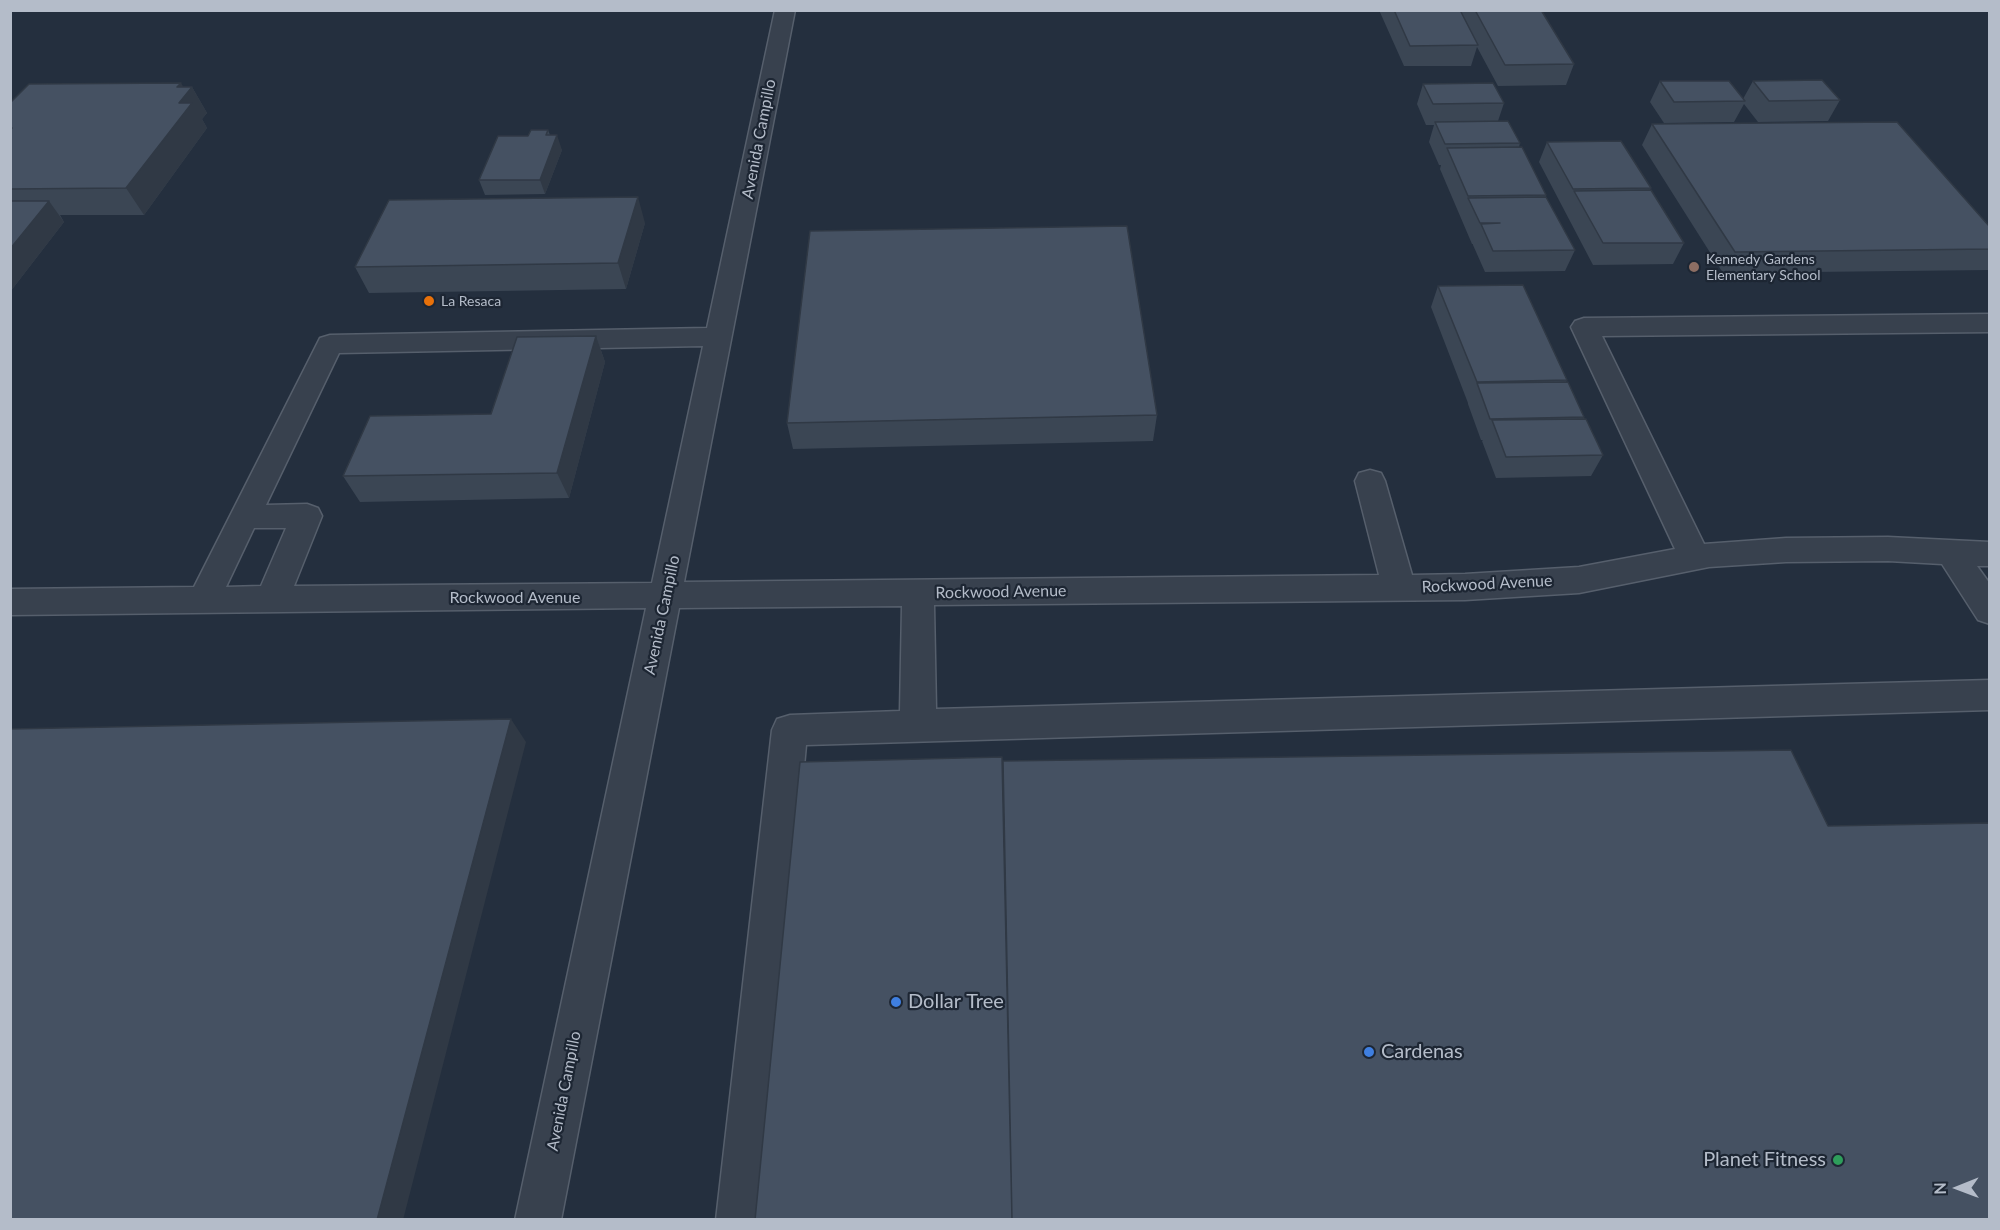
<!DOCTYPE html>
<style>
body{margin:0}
#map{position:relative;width:2000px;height:1230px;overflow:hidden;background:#242f3e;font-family:Lato,sans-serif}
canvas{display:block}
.frame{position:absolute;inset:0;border:12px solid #b4bcc9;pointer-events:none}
.north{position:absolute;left:1928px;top:1158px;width:60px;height:60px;-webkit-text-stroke:4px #1d2633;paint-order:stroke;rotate:269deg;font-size:16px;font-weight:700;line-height:24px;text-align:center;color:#b4bcc9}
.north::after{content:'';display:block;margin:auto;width:21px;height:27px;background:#b4bcc9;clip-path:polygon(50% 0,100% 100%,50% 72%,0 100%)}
</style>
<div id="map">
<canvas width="2000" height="1230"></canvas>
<div class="frame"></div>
<div class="north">N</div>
</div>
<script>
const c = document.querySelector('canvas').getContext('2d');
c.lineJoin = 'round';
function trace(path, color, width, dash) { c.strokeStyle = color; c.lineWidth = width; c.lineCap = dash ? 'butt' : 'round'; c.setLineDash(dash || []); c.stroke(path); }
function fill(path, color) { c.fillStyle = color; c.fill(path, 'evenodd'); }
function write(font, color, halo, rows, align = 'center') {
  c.font = font + ' Lato,sans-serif'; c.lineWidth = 4.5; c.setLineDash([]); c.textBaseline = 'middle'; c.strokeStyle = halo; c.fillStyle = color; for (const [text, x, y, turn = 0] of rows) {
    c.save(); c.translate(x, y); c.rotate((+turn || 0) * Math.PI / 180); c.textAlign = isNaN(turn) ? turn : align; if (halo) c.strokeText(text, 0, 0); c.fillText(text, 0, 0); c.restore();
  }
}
const minor = new Path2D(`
 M775 10H795L684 582 1379 575 1355 481 1359 473 1370 470 1381 473 1385 481 1412 575 1465 574 1579 567 1675 549 1571 327 1575 321 1584 318 1990 314V332L1602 336 1704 544 1786 538 1888 537 1990 542V566H1977L1990 584V624L1978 620 1942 564 1888 561 1786 562 1709 567 1579 593 1465 600 934 605 936 709 1990 680V710L806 745 762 1220H716L772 730 777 719 790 715 900 711 902 606 679 608 561 1220H515L646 608 10 615V589L194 587 320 338 330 335 707 328ZM703 346 652 583 294 586 322 516 318 508 307 504 266 505 339 353ZM254 528H286L261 586 226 587Z`);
trace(minor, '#565f6c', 3);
fill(minor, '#38414e');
fill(new Path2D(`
 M1379 10H1541L1574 64 1566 85 1498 86 1477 47 1471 66H1404Z
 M1660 81 1743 99 1753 81 1840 100 1828 121 1758 122 1744 104 1734 122 1664 123 1650 102Z
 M1423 84 1504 103 1498 121 1520 143 1519 147 1546 195V197L1575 250 1565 271 1485 272 1473 245V244H1472L1440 169 1441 165H1439L1429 142 1434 125H1426L1417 104Z
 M183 87H192L207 113 202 119 207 128 144 215H60L64 222 10 292V103Z
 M1652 124 1989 226V270L1723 273 1642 145Z
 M548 130 550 135 562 150 545 194 485 195 479 180 528 136Z
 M1547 142 1651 188 1650 190 1684 243 1673 264 1593 265 1539 162Z
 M645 223 626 289 369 293 355 267Z
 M1438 286 1567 380 1566 382 1603 455 1591 476 1496 478 1482 441 1483 440H1481L1468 404V403L1431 307Z
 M596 336 605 362 569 498 360 502 343 476 491 414Z
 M1157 415 1153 441 793 449 787 423Z`), '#3b4654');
fill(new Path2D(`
 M181 83 187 93 192 87 207 113 202 119 207 128 144 215 126 188 177 87Z
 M557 135 562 150 545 194 540 180Z
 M638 197 645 223 626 289 618 263Z
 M49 201 64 222 10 292V249Z
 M596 336 605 362 569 498 557 473Z
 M511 719 526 742 403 1220H377Z`), '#303945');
const building = new Path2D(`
 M1394 10H1460L1478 45 1410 46Z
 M1475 10H1541L1574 64 1505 65Z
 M1822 80 1840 100 1769 101 1753 81Z
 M1660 81H1729L1745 101 1674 102Z
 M181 83 177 87H192L179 103H192L126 188 10 189V130L12 128H10V103L29 84Z
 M1493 83 1504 103 1433 104 1423 84Z
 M1508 121 1520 143 1445 144 1435 122Z
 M1897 122 1989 226V249L1735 252 1652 124Z
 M531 130H548L546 135H557L540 180H479L498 136H528Z
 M1621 141 1651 188 1573 189 1547 142Z
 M1522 147 1546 195 1468 196 1447 148Z
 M1651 190 1684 243H1603L1574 191Z
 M638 197 618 263 355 267 389 200Z
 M1546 197 1575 250 1493 251 1481 224 1500 223H1480L1468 198Z
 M10 201H49L10 249Z
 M1127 226 1157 415 787 423 810 231Z
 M1523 285 1567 380 1477 382 1438 286Z
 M596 336 557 473 343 476 370 416 491 414 517 337Z
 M1568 382 1584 417 1490 419 1477 383Z
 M1586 419 1603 455 1506 457 1492 420Z
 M511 719 377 1220H10V729Z
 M1791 750 1828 826 1989 823V1220H1012L1003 761Z
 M1002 757 1012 1220H755L800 762Z`);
fill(building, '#455162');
trace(building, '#303945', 1.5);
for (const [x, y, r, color] of [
 [1694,267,6,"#8d6e63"],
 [429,301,6,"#e8710a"],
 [896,1002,6,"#3f7fe0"],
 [1369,1052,6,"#3f7fe0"],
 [1838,1160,6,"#2e9e5b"]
]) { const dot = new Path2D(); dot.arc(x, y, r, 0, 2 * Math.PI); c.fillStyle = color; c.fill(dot); trace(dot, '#1d2633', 2); }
write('14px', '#b4bcc9', '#1d2633', [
 ["Kennedy Gardens",1706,259],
 ["Elementary School",1706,275],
 ["La Resaca",441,301]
], 'left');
write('16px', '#b4bcc9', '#1d2633', [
 ["Avenida Campillo",759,139,-79],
 ["Rockwood Avenue",1487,584,-3],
 ["Rockwood Avenue",1001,592,-1],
 ["Rockwood Avenue",515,598],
 ["Avenida Campillo",662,615,-78],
 ["Avenida Campillo",564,1091,-79]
]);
write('20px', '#b4bcc9', '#1d2633', [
 ["Dollar Tree",908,1002],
 ["Cardenas",1381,1052],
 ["Planet Fitness",1826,1160,"right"]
], 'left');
</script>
